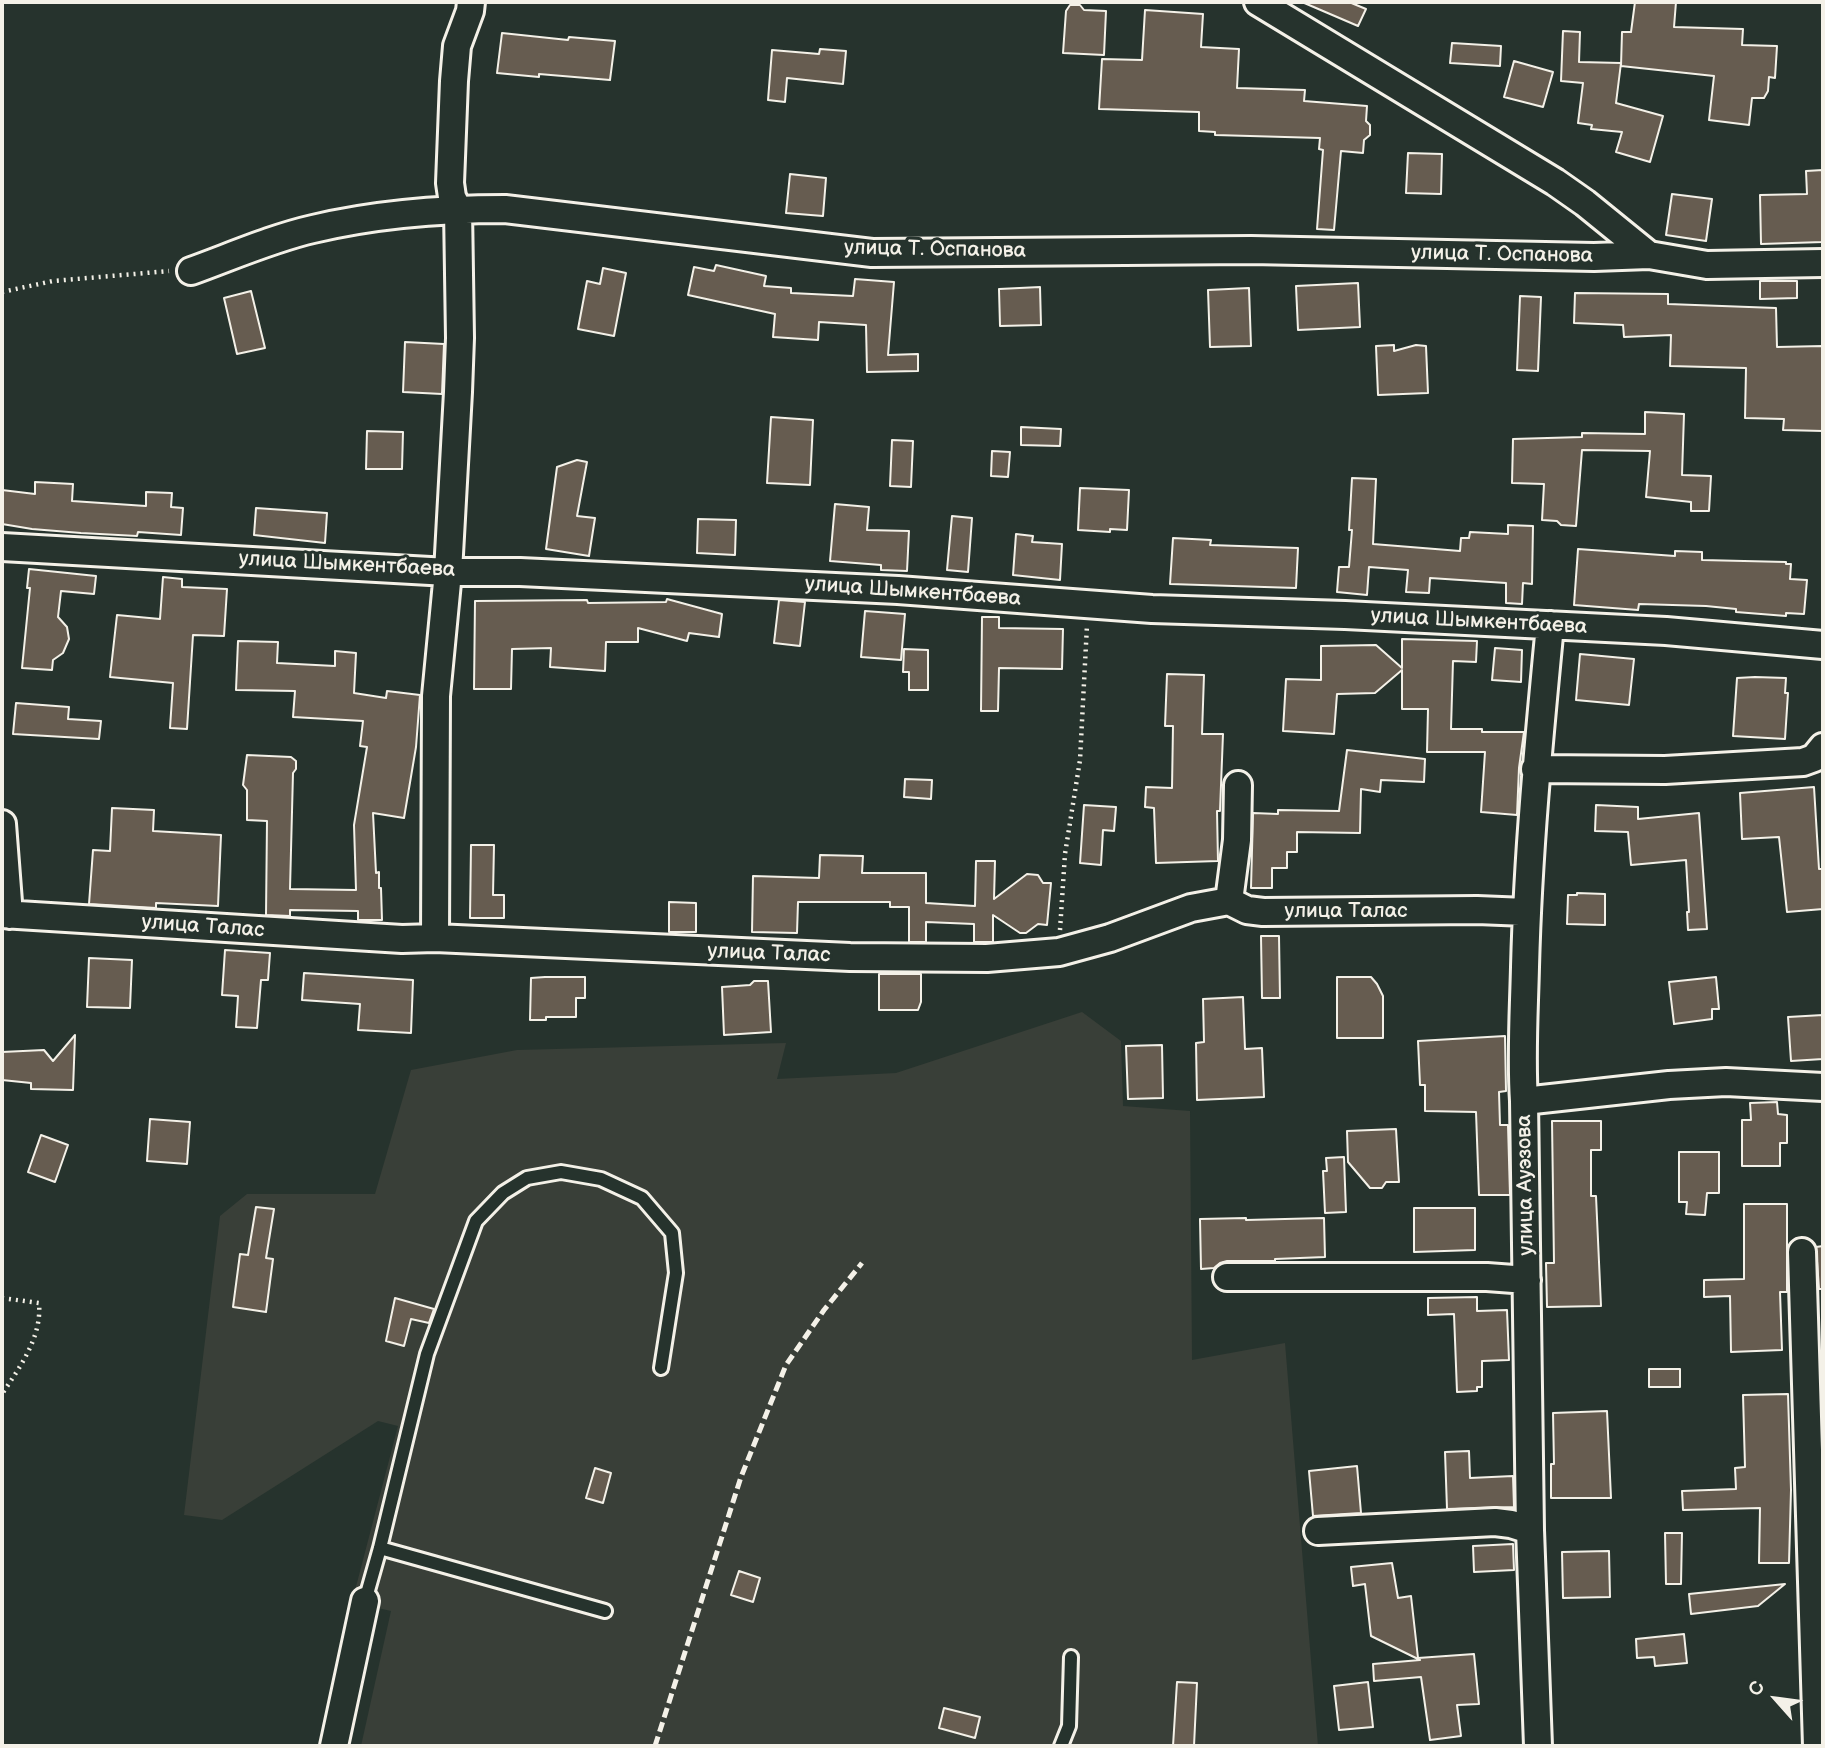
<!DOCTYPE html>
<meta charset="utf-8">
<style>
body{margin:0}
#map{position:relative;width:1825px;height:1748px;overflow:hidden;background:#26332d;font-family:"Balsamiq Sans",sans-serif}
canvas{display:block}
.frame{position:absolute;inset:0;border:4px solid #f4f1e8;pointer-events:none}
.north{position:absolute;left:1741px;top:1664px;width:70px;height:70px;-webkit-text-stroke:5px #26332d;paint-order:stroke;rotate:298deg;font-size:19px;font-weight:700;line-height:28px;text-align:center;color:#f4f1e8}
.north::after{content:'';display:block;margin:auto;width:24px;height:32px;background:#f4f1e8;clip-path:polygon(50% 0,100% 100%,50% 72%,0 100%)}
</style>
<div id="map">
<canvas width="1825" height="1748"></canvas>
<div class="frame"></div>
<div class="north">С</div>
</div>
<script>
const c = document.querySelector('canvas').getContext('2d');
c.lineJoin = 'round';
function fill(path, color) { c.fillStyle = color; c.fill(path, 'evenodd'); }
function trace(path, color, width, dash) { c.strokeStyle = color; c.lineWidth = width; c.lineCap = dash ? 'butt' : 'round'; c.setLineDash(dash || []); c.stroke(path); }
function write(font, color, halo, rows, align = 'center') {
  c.font = font + ' "Balsamiq Sans",sans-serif'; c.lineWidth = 6; c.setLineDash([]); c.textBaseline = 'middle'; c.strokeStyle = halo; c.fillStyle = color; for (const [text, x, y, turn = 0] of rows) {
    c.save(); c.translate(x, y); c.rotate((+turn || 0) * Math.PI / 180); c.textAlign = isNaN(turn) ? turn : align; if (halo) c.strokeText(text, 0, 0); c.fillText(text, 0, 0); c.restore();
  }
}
fill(new Path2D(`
 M1082 1012 1121 1041 1123 1106 1190 1111 1192 1360 1285 1343 1318 1746H361L391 1611 352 1602 398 1426 378 1421 222 1520 184 1515 220 1216 247 1194H375L411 1070 517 1050 786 1043 777 1079 896 1073Z`), '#393f38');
const building = new Path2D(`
 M1302 2H1349L1366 9 1358 26Z
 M1635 2H1676L1674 27 1743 29 1742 45 1777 46 1775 78 1769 77 1768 91 1764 98H1752L1749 125 1709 120 1714 76 1621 66 1622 32H1631Z
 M1070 5H1080L1084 10 1106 11 1104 55 1063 53 1066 11Z
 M1145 10 1203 14 1201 47 1239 49 1237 88 1305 90 1304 101 1367 106 1366 121 1370 125V135L1364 140 1363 153 1341 151 1334 230 1317 229 1323 150 1319 149 1320 138 1215 135V132L1199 131V112L1099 109 1102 59 1142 60Z
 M1563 31 1580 32 1579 62 1621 63 1616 103 1663 116 1650 162 1616 152 1622 132 1591 129 1592 125 1578 123 1583 83 1561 81Z
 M502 33 568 40 569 37 615 41 610 80 539 74V77L497 73Z
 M1452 43 1501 46 1500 66 1450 63Z
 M820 49 846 51 843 84 787 78 785 102 768 100 772 50 819 54Z
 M1514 61 1553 72 1543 107 1504 97Z
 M1408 153 1442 154 1441 194 1406 193Z
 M1823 170V242L1761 244 1760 195 1807 194 1806 171Z
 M790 174 826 178 823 216 786 213Z
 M1672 194 1712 199 1706 241 1666 235Z
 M716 265 766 276 764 286 791 288V293L853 296 855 279 894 282 888 355 918 354V371L867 372 866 325 819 322 818 340 773 337 775 314 688 295 694 267 714 271Z
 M603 268 626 273 614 336 578 329 587 281 600 284Z
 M1760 281H1797V298L1760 299Z
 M1358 283 1360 327 1298 330 1296 286Z
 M1040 287 1041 325 1000 326 999 289Z
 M1249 288 1251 346 1210 347 1208 290Z
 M251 291 265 348 237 354 224 298Z
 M1575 293 1668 294V304L1776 308 1777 347 1823 346V431L1783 430 1784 419 1745 418 1746 368 1670 366 1671 335 1624 337 1623 325 1574 323Z
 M1520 296 1541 297 1538 371 1517 370Z
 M405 342 444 344 442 394 403 392Z
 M1394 345V351L1416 345 1426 346 1428 393 1378 395 1376 346Z
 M1645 412 1684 414 1682 475 1711 476 1709 511H1691V502L1646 497 1650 451 1582 450 1576 526 1561 525 1557 521 1542 520 1544 484 1512 483 1513 439 1582 437V433L1645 434Z
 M771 417 813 420 810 485 767 483Z
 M1021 427 1061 429 1060 446 1021 445Z
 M367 431 403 432 402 469H366Z
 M892 440 913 441 911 487 890 486Z
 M992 451 1010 452 1008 477 991 476Z
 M577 460 587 462 577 516 595 518 589 556 546 549 557 467Z
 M1352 478 1376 479 1373 544 1460 551 1461 538H1469L1470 532 1508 534V525L1533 526 1532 584 1523 583 1522 604 1506 603V583L1430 578 1429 593 1406 592 1408 570 1369 567 1367 595 1337 592 1339 567H1349L1352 530H1349Z
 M35 482 73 484 72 501 146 506V492L172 493 171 507 183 508 181 535 138 532 137 536 81 533 32 529 2 524V490L35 494Z
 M1080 488 1129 490 1127 530 1110 529V532L1078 530Z
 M835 504 869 507 867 530 909 531 907 571 881 570V565L830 561Z
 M256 508 327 513 325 543 254 535Z
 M952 516 972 518 968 572 947 570Z
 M698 519 736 520 735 555 697 553Z
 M1016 534 1033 536 1032 542 1062 544 1060 580 1013 575Z
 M1173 538 1211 540 1210 545 1298 548 1296 588 1170 584Z
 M1578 549 1675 556V551L1702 552V560L1786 562V564H1791L1790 579 1807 580 1804 614 1786 613V616L1736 612V609L1706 606 1639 604 1638 610 1574 605Z
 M29 569 96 576 94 594 61 591 58 617 67 627 69 639 63 653 53 660 52 670 22 668 30 588H27Z
 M163 577 182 579V587L227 589 224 636 193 635 187 729 170 728 173 683 110 677 117 615 160 619Z
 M667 599 722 614 719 637 689 633 687 641 638 628V642H606L605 671 550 667 551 648 512 649 511 689H474L475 601 587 600 588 603 666 602Z
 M779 600 805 602 800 646 774 643Z
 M865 611 905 614 901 660 861 657Z
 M982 617H999V628L1063 629 1062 669 999 668 998 711H981Z
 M1402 639 1477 641 1476 662 1453 661 1451 729H1482V732H1524L1519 768 1517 815 1481 812 1485 752H1427L1428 709H1402V670L1375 693 1337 694 1334 734 1283 731 1286 679 1321 680V646L1376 645 1402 668Z
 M238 641 278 642 277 663 335 666V651L356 653 354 693 386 698 387 691 420 695 416 747 404 818 373 813 376 873 379 872V888H381L382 920H358V911L290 910V916L266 915 267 821 247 820V790L243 785 247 755 291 757 296 761V769L293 773 290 889 356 890 354 825 367 747 360 746 363 721 293 717 295 691 236 690Z
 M1495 648 1522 650 1521 682 1492 680Z
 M904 649 928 650V690H909V672H903Z
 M1580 654 1634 659 1629 705 1576 700Z
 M1167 674 1204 675 1202 734H1223L1220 811H1217L1218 861 1156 863 1154 808 1145 807 1146 787 1172 788 1173 726H1165Z
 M1755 677 1786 678 1785 693H1788L1785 739 1733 736 1737 678Z
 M16 703 69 707 68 719 101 721 99 739 13 734Z
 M1347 750 1425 759 1424 782 1381 780 1380 792 1361 789 1360 833 1297 832V852H1287V868H1272V888H1251L1253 813 1278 814V810L1339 811Z
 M905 779 932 780 931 799 904 797Z
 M1814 787 1819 869H1823V909L1787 912 1779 837 1742 839 1740 793Z
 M1084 805 1116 807 1114 831 1103 830 1101 865 1080 863Z
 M1596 805 1638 807V819L1699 813 1707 929 1688 930 1687 912H1689L1686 860 1631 865 1628 832 1595 831Z
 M112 808 154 810 153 831 221 835 218 906 156 903V908L89 904 93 850 110 851Z
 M471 845H494L493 895H504V918H470Z
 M820 855 863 856 862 873H926V903L975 906 976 861H995L994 899 1027 874 1038 875 1043 883H1051L1047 925 1038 924 1026 933H1020L993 915V942H974V924L926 922V942H909V907H890V902H798L797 933 752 932 753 876 819 878Z
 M1577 893 1605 894V925L1567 924 1568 895H1577Z
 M669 902 696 903V932H669Z
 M1261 936H1279L1280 998H1262Z
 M225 950 270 953 268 980H261L257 1028 236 1027 238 996 222 995Z
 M89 958 132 960 130 1008 87 1007Z
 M304 973 413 980 411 1033 358 1030 360 1004 302 1000Z
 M879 974H921V1002L918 1010H879Z
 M545 977H585V998H576V1017H546V1020H530L531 978Z
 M1337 977H1371L1377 984 1383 996V1038H1337Z
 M1716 977 1719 1009H1712V1019L1674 1024 1669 982Z
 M754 981H768L771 1032 724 1035 722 987 750 985Z
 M1243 997 1245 1049 1262 1048 1264 1097 1197 1100 1196 1043 1204 1042 1203 999Z
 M1823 1015V1059L1791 1061 1788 1017Z
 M75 1035 73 1090 31 1089V1083L2 1080V1052L44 1050 53 1061Z
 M1505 1036 1506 1091 1499 1092 1500 1125H1508L1510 1195H1479L1476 1112 1425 1111V1085H1420L1418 1041Z
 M1162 1045 1163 1098 1128 1099 1126 1046Z
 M1777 1102 1778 1114 1787 1115V1143H1780V1166H1742V1120H1751L1750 1103Z
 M150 1119 190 1122 187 1164 147 1161Z
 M1552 1121H1601V1150H1591V1196H1596L1601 1306 1547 1307 1546 1263H1554Z
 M1396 1129 1399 1182H1386L1382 1188H1370L1348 1162 1347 1131Z
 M41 1135 68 1145 55 1182 28 1172Z
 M1679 1152H1719V1193H1707L1705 1215 1686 1214 1687 1202H1679Z
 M1344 1157 1346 1212 1325 1213 1323 1171H1327L1326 1158Z
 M1744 1204H1787V1292H1780L1782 1350 1731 1352 1730 1296 1704 1297V1280L1744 1279Z
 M256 1207 274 1209 266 1258 273 1259 266 1312 233 1307 240 1254 248 1255Z
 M1414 1208H1475V1250L1414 1252Z
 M1246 1218V1220L1324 1218 1325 1257 1275 1259V1261H1227L1220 1263 1214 1268 1201 1269 1200 1219Z
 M1823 1246V1289H1819L1816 1247Z
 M1477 1297V1311L1507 1310 1509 1360 1482 1361V1387H1477V1391L1457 1392 1454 1314 1428 1315V1298Z
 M395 1298 434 1309 429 1323 411 1319 404 1346 386 1341Z
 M1649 1369H1680V1387H1649Z
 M1788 1394 1791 1490 1789 1563H1759L1760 1508 1683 1510 1682 1491 1736 1489 1735 1468 1745 1467 1743 1395Z
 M1607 1411 1611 1498H1551V1464H1554L1553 1413Z
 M1469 1451 1470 1478 1513 1476 1514 1507 1447 1509 1445 1452Z
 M1357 1466 1361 1513 1313 1516 1309 1471Z
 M595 1468 611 1473 603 1503 586 1498Z
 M1665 1533H1682L1681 1584H1666Z
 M1513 1544 1514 1570 1474 1572 1473 1546Z
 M1609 1551 1610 1597 1563 1598 1562 1552Z
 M1392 1563 1398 1598 1411 1596 1418 1658 1474 1654 1479 1704 1457 1705 1461 1736 1430 1740 1421 1677 1374 1681 1373 1664 1420 1660 1371 1636 1365 1584 1353 1586 1351 1567Z
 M739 1571 760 1578 753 1602 731 1595Z
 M1785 1584 1758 1606 1691 1614 1689 1594Z
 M1684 1634 1687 1663 1655 1666 1654 1657 1637 1658 1636 1639Z
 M1177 1682 1197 1683 1194 1746H1173Z
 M1368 1682 1373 1727 1339 1730 1334 1686Z
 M944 1708 980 1717 975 1738 939 1728Z`);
fill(building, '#665c50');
trace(building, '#f4f1e8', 2);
const lane = new Path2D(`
 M380 1548 605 1611
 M365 1601 380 1548 427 1354 476 1221 503 1193 527 1178 561 1172 601 1179 642 1198 672 1233 676 1273 661 1368
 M1061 1746 1069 1726 1071 1657`);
const street = new Path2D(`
 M1258 2 1555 182 1585 203 1649 255
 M191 271C230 257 273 238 313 229 376 214 440 209 505 209L872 253 1251 250 1594 257 1649 255 1707 265 1823 263
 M2 547 448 572H520L898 590 1152 609 1345 615 1666 631 1823 645
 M1535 769 1665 770 1803 762 1814 758 1823 747
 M2 824 9 915
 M1229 901 1237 840 1238 785
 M2 914 402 939 435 938 850 957 987 958 1059 952 1110 938 1191 908 1229 901 1247 910 1263 912 1477 910 1526 912
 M435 938 436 696 448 572 458 392 460 338 458 209 452 197 450 183 454 81 457 46 470 11 471 2
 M1524 1101 1669 1085 1726 1082 1823 1087
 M1802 1252 1817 1746
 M1227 1277H1487L1527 1280
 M1318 1531 1495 1522 1511 1524 1530 1530
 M334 1746 365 1601
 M1538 1746 1530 1530 1524 1101C1521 1056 1524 1011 1525 967 1528 852 1539 739 1550 625`);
trace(lane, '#f4f1e8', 18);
trace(street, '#f4f1e8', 32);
trace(new Path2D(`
 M2 292 53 281 169 271
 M1060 930 1065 854 1080 760 1087 625
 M2 1298 39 1303C42 1337 20 1367 2 1394`), '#f4f1e8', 4.5, [2, 5]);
trace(lane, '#26332d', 12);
trace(street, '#26332d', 26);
trace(new Path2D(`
 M655 1746 741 1477 786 1365 824 1310 862 1263`), '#f4f1e8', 5, [10, 5]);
write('21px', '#f4f1e8', '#26332d', [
 ["улица Т. Оспанова",935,250,1],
 ["улица Т. Оспанова",1502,255,1],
 ["улица Шымкентбаева",347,565,3],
 ["улица Шымкентбаева",913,592,4],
 ["улица Шымкентбаева",1479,622,3],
 ["улица Талас",1346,912],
 ["улица Талас",203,927,4],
 ["улица Талас",769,954,2],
 ["улица Ауэзова",1526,1185,-91]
]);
</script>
